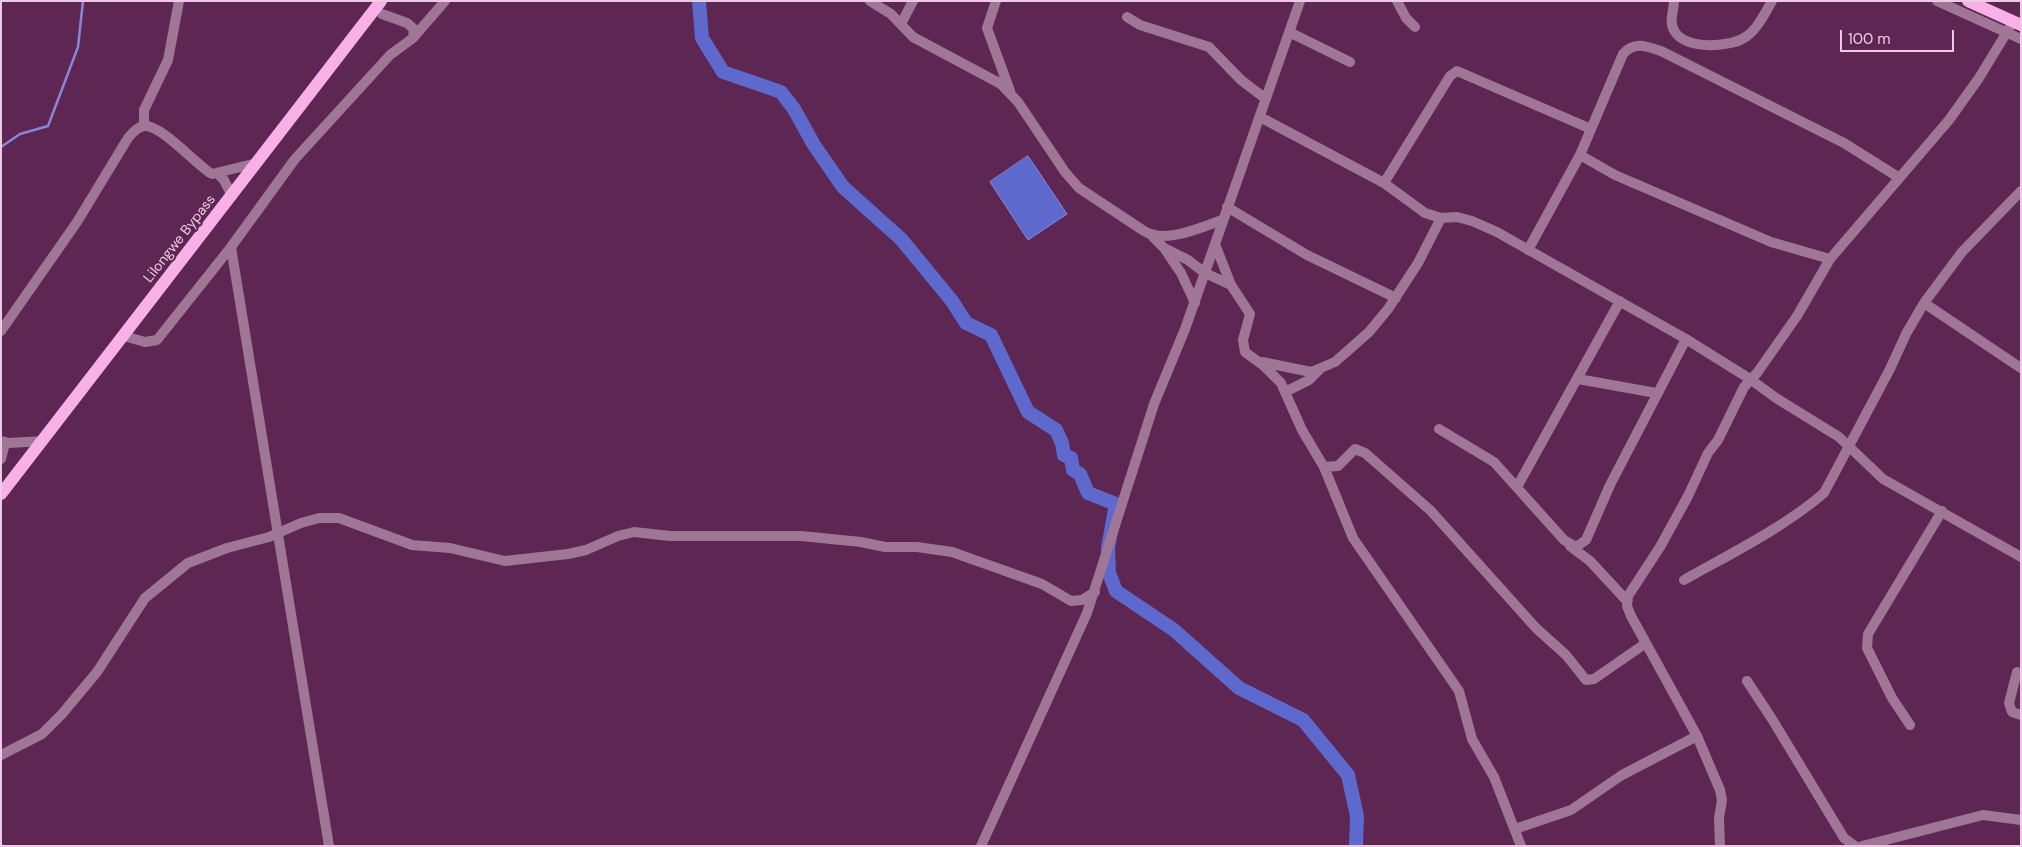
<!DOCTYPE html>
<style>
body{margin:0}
#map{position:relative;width:2022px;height:847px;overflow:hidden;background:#5e2653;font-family:"DM Sans",sans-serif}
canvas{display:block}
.frame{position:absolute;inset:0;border:2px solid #edcbe4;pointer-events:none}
.scale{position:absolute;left:1840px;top:30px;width:114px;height:22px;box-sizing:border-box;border:2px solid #edcbe4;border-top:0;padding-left:6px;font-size:15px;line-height:18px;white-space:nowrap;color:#edcbe4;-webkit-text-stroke:4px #5e2653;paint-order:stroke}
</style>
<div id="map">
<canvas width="2022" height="847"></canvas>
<div class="frame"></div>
<div class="scale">100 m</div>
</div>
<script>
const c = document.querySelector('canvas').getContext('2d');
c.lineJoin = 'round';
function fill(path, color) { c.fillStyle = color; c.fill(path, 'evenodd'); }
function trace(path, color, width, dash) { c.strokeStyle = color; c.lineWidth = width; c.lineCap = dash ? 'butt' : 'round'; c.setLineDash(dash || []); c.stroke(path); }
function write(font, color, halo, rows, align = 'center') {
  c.font = font + ' "DM Sans",sans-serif'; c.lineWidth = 4; c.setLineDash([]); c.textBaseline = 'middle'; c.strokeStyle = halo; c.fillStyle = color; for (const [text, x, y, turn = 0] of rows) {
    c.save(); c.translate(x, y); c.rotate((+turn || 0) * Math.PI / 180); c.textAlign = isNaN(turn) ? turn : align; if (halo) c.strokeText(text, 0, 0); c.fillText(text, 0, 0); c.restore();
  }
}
const water = new Path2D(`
 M1028 156 1067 214 1028 240 990 182Z`);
fill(water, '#5e69ce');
trace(water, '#8986d5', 1);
trace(new Path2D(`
 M1 147 20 134 48 126 78 47 83 1`), '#8986d5', 2.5);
trace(new Path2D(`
 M699 1 702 38 723 72 781 92 794 109 814 145 843 187 901 239 952 301 966 323 991 335 1028 412 1056 430 1062 443 1064 455 1071 458 1073 470 1080 474 1088 493 1116 504 1108 548 1109 573 1116 591 1174 630 1239 688 1303 720 1348 775 1357 816 1356 846`), '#5e69ce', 14);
trace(new Path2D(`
 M870 1 891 14 913 37 1001 84 1018 102 1065 172 1079 188 1144 231C1165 244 1200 228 1222 220
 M996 1 987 28 1010 91
 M1300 1 1215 244 1231 285 1250 314 1243 340 1245 352 1264 366 1281 383 1302 430 1324 467 1353 538 1459 691 1472 739 1494 777 1521 846
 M1397 1 1406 18 1415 27
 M1674 1C1674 11 1668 22 1675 32 1686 50 1732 48 1747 36 1758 28 1765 13 1772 1
 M1937 1 2021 39
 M382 14 407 23 414 29 413 38
 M1127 17 1140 25 1209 47 1241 80 1266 99
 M901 24 913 1
 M1291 33 1350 62
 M1260 117 1384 183 1425 213 1441 218 1457 217 1472 221 1497 232 1686 339 1750 379 1776 398 1839 437 1883 479 2021 557
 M144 126V110L168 60 179 1
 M1580 155 1615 175 1771 242 1830 259
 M218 174 224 180 232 196
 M1384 183 1450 76 1457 71 1591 129
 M1227 207 1307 255 1396 298
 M1153 237 1164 248 1188 260 1205 273 1231 285
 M231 247 329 846
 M1528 250 1580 155 1623 54C1634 41 1646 46 1661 51L1844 143 1898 177
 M1166 251 1181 273 1195 303
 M1924 303 2021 368
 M1 331 77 222 128 138C132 133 137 127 144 126 161 124 196 165 212 174L257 163
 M124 336 145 342 157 340 231 247 295 159 390 55 413 38 445 1
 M1262 362 1311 372 1335 362 1369 332 1388 309 1418 263 1441 218
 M1578 379 1656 393
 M1285 392 1309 380 1320 369
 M1439 429 1494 462 1564 540 1576 547 1586 540 1610 485 1686 339
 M1 441 9 443 43 441
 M1 459 5 443
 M1324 467 1338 466 1355 449 1365 453 1431 511 1536 628 1566 655 1586 680 1594 679 1646 643
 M1517 487 1620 301
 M1570 546 1590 561 1627 601
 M1684 580C1732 553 1783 528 1824 493L1890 369 1906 334 1924 303 1962 252 2021 191
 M2017 672 2009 703 2012 712 2021 715
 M1747 681 1772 719 1844 838 1855 846
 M1910 725 1892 698 1867 648 1868 634 1942 511
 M1 755 42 734 62 714 97 672 145 598 188 563 227 548 269 537 301 523 319 518H339L412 545 450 548 505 561 568 554 586 550 618 536 634 532 670 536H801L861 542 885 547H917L952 552 1042 584 1071 601 1082 600 1095 592
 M1515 829 1571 810 1622 775 1697 736
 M981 846 1087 613 1154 404 1185 329 1215 244
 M1720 846 1719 818 1722 800 1720 790 1697 736 1631 616 1627 606 1628 596 1660 547 1688 496 1708 453 1718 440 1744 387 1757 373 1797 316 1830 259 1949 120 1979 78 2013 22
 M1862 846 1983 815 2021 820`), '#a07696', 10);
trace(new Path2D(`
 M1968 1 2021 25
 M1 494 381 1`), '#f7b1e6', 12);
write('14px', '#edcbe4', '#5e2653', [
 ["Lilongwe Bypass",180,239,-52]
]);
</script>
